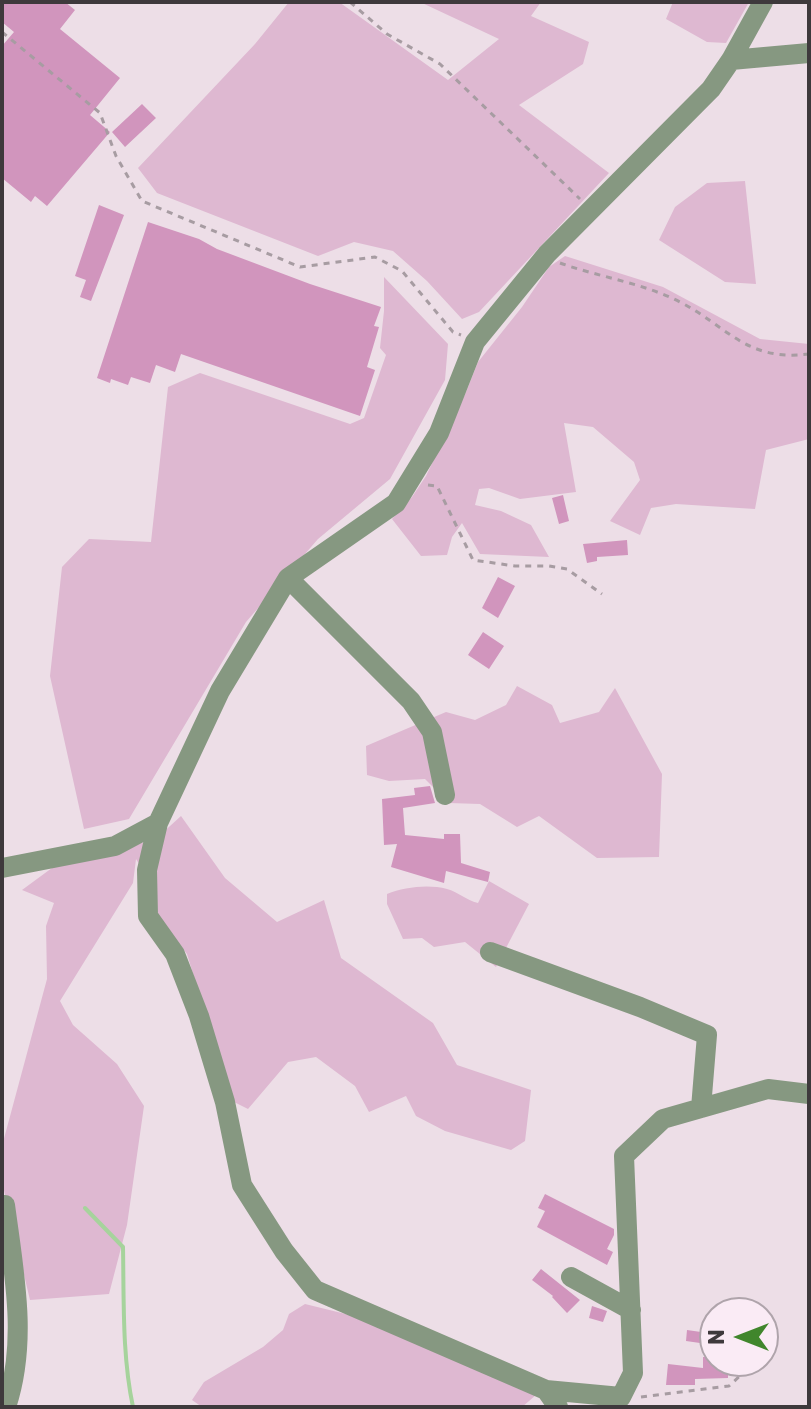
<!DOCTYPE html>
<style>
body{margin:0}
#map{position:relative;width:811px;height:1409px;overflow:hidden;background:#eddee7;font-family:Rubik,sans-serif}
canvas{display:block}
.frame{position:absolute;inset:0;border:4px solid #3e393c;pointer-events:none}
.north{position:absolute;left:699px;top:1297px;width:80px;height:80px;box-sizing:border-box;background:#faebf5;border:2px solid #afa4ab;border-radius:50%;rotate:270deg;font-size:22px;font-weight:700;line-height:32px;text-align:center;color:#3e393c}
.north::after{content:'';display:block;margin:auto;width:28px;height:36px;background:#40862c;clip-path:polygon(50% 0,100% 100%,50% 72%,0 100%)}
</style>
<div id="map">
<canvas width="811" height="1409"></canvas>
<div class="frame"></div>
<div class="north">N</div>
</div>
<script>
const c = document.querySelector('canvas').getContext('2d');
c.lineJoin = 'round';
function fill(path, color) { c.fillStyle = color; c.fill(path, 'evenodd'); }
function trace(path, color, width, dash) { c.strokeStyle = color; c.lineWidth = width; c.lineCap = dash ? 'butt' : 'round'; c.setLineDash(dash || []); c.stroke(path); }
fill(new Path2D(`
 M289 2H339L448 80 499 39 420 2H541L531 16 589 42 583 64 519 105 609 173 479 312 462 319 427 281 393 251 354 242 318 256 157 193 138 168 255 44Z
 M673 2H749L726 43 707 42 666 19Z
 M745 181 756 284 725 282 659 240 675 207 707 183Z
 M565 256 663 287 760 339 809 344V439L766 450 755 509 676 504 651 508 640 535 610 521 640 480 634 462 593 427 564 423 576 492 520 499 489 488 479 489 475 505 501 511 531 525 549 557 480 554 462 523 452 537 447 555 421 556 392 519 412 497 426 476 466 392 478 362 522 307 549 267Z
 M384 277 448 344 445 380 390 479 318 539 246 622 129 819 84 829 50 676 62 567 89 539 151 542 168 387 200 373 350 424 364 418 386 355 380 348 384 311Z
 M517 686 552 705 560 723 599 712 615 688 662 774 659 857 597 858 539 816 517 827 480 804 449 803 425 779 389 781 367 775 366 746 446 712 475 720 506 705Z
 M181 816 225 878 277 922 324 900 341 958 433 1023 457 1065 531 1090 525 1141 511 1150 445 1131 416 1116 406 1096 369 1112 355 1086 316 1057 288 1062 248 1109 232 1101 187 954 157 915V893L136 859 133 883 60 1001 73 1025 117 1064 144 1106 127 1225 109 1294 30 1300 2 1182V1146L47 979 46 926 54 903 22 890 56 865 137 839 148 846Z
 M489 881 529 904 496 967 465 942 434 947 422 938 403 939 387 904V894C405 887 428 884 447 889 458 892 466 900 478 903Z
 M305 1304 366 1319 536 1395 522 1407H202L192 1400 204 1382 263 1347 283 1330 289 1314Z`), '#deb8d1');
trace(new Path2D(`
 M85 1208 123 1247C124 1300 122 1355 133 1407`), '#a6d39c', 4);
fill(new Path2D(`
 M2 2H65L75 10 60 29 120 78 90 115 110 132 47 206 35 196 31 202 2 178V46L14 32 2 22Z
 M142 104 156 118 125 147 112 132Z
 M99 205 124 215 91 301 80 297 86 280 75 276Z
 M148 222 199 239 217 249 310 284 381 307 374 326 379 327 367 367 375 370 360 416 181 354 175 372 156 365 150 383 131 377 128 385 111 379 110 383 97 378Z
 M563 495 569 521 559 524 552 498Z
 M627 540 628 555 597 557V561L587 563 583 544Z
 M498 577 515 586 498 618 482 608Z
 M483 632 504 646 489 669 468 655Z
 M430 786 435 803 403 808 405 835 444 839V834H460L461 863 490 872 488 882 446 871 444 883 391 867 397 844 384 845 382 799 415 795 414 788Z
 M545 1194 614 1229V1235L607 1249 613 1252 607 1265 537 1227 545 1211 538 1208Z
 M541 1269 580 1300 567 1313 552 1297 553 1296 532 1280Z
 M592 1306 607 1311 603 1322 589 1318Z
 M687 1330 701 1332 700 1343 686 1341Z
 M703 1357H715L717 1370 728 1371V1378L695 1379V1385H666L668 1364 703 1368Z`), '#d195bd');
trace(new Path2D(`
 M350 2 387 34 440 64 580 199
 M2 32 100 113 116 156 142 201 300 267 375 257 402 271 453 332 461 335
 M560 263C599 277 643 283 680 302 727 326 746 362 809 354
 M428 485 437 486 473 560 515 566H549L567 569 602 594
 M763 1355 766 1352
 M641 1397 729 1386 756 1361`), '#a79ca2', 3, [6, 6]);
trace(new Path2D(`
 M731 60 809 53
 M288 578 411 701 432 732 445 795
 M158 823 147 870 148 916 175 954 199 1016 225 1102 242 1185 284 1251 315 1290 546 1390
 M2 868 115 846 158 823 220 691 288 578 396 503 439 433 475 342 547 254 711 89 731 60 763 2
 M490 952 640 1007 707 1035 701 1108
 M5 1205C14 1273 28 1341 6 1407
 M571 1277 631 1310
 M558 1407 546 1390 621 1397 633 1373 624 1156 663 1119 768 1089 809 1094`), '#869881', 20);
</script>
